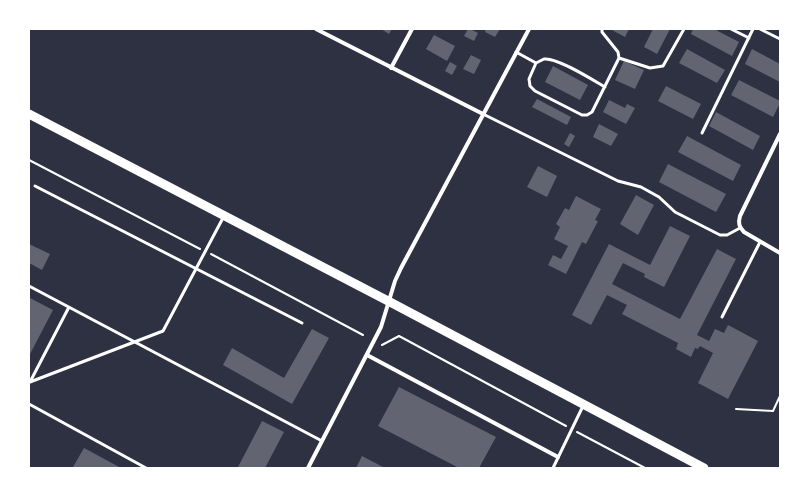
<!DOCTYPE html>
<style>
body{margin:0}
#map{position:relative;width:809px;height:497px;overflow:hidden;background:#2d3142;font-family:"DM Sans",sans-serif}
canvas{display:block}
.frame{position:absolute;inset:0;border:30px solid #fff;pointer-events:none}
</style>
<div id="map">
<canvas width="809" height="497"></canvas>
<div class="frame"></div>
</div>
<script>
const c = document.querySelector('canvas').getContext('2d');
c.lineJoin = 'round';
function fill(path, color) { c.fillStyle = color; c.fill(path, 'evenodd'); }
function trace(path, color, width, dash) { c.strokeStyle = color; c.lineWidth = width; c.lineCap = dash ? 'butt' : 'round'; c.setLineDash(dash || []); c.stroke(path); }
fill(new Path2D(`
 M381 29H392L389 34Z
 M468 29H470L478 33 474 41 464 36Z
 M486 29H500L495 37 485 32Z
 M610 29H629L625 37Z
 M653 29H670L657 54 644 47Z
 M693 29H714L739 42 732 56 691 34Z
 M434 35 455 46 447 61 426 49Z
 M687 49 725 70 717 83 679 63Z
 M752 49 780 64V82L745 64Z
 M471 55 481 60 474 74 463 69Z
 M624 61 644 70 635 89 615 80Z
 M450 62 457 66 452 75 445 71Z
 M553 66 588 85 580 100 545 82Z
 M739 80 780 101V103L773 117 731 95Z
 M666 86 701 104 693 119 658 101Z
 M537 99 571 117 567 125 532 107Z
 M609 100 625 108 627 104 635 108 626 124 603 112Z
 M716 112 760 136 753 150 709 126Z
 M599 124 618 134 611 146 593 137Z
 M570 133 575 136 569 147 564 144Z
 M687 136 741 165 733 181 678 152Z
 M668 164 726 194 716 212 659 182Z
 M538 166 557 176 547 197 527 187Z
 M636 195 654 205 638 235 620 224Z
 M576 196 601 209 595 220 598 221 586 244 582 242 566 274 548 265 553 255 561 259 568 246 554 239 560 227 556 224 565 208 569 210Z
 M670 226 690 236 664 287 644 277 645 274 623 263 612 284 680 319 717 249 736 259 697 335 709 341 715 329 724 333 728 325 758 341 728 399 698 383 713 353 700 346 698 349 695 348 691 357 676 349 678 343 622 314 627 305 607 295 591 325 572 315 609 244 650 265Z
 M29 244 50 254 42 270 29 263Z
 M30 298 53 310 29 356V299Z
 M312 329 329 338 292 404 223 365 232 348 284 378Z
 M399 387 496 437 479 468H459L378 426Z
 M262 421 284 432 265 468H240L238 467Z
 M84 448 121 468H75L73 467Z
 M362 456 385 468H356Z`), '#626471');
trace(new Path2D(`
 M29 160 200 249
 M211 254 363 335
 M382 345 399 336 566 426
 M736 409 773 411 780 396
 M577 432 645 468`), '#fff', 2);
trace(new Path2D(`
 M731 29 749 38
 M760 29 780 39
 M516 52 536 63C538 62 542 60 544 59 557 57 593 80 605 87
 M619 58 650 68 663 66 684 29
 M536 63 529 79 530 86 535 91 582 115H587L592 112 619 58 618 52 602 32V29
 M483 114 618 181 641 187 659 197 675 212 720 235H727L740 228
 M702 133 753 29
 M35 186 302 323
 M29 286 322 441
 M722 317 760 242
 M30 382 163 331 224 216
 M30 382 69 307
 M29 404 146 468
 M553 468 583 406`), '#fff', 3);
trace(new Path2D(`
 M316 29 483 114
 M391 68 412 29
 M780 134 740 216C738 223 739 227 744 232L780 253
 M367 355 558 457
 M308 468 381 327 395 281 401 268 529 29`), '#fff', 4);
trace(new Path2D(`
 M29 114 390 302 704 468`), '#fff', 9);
</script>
